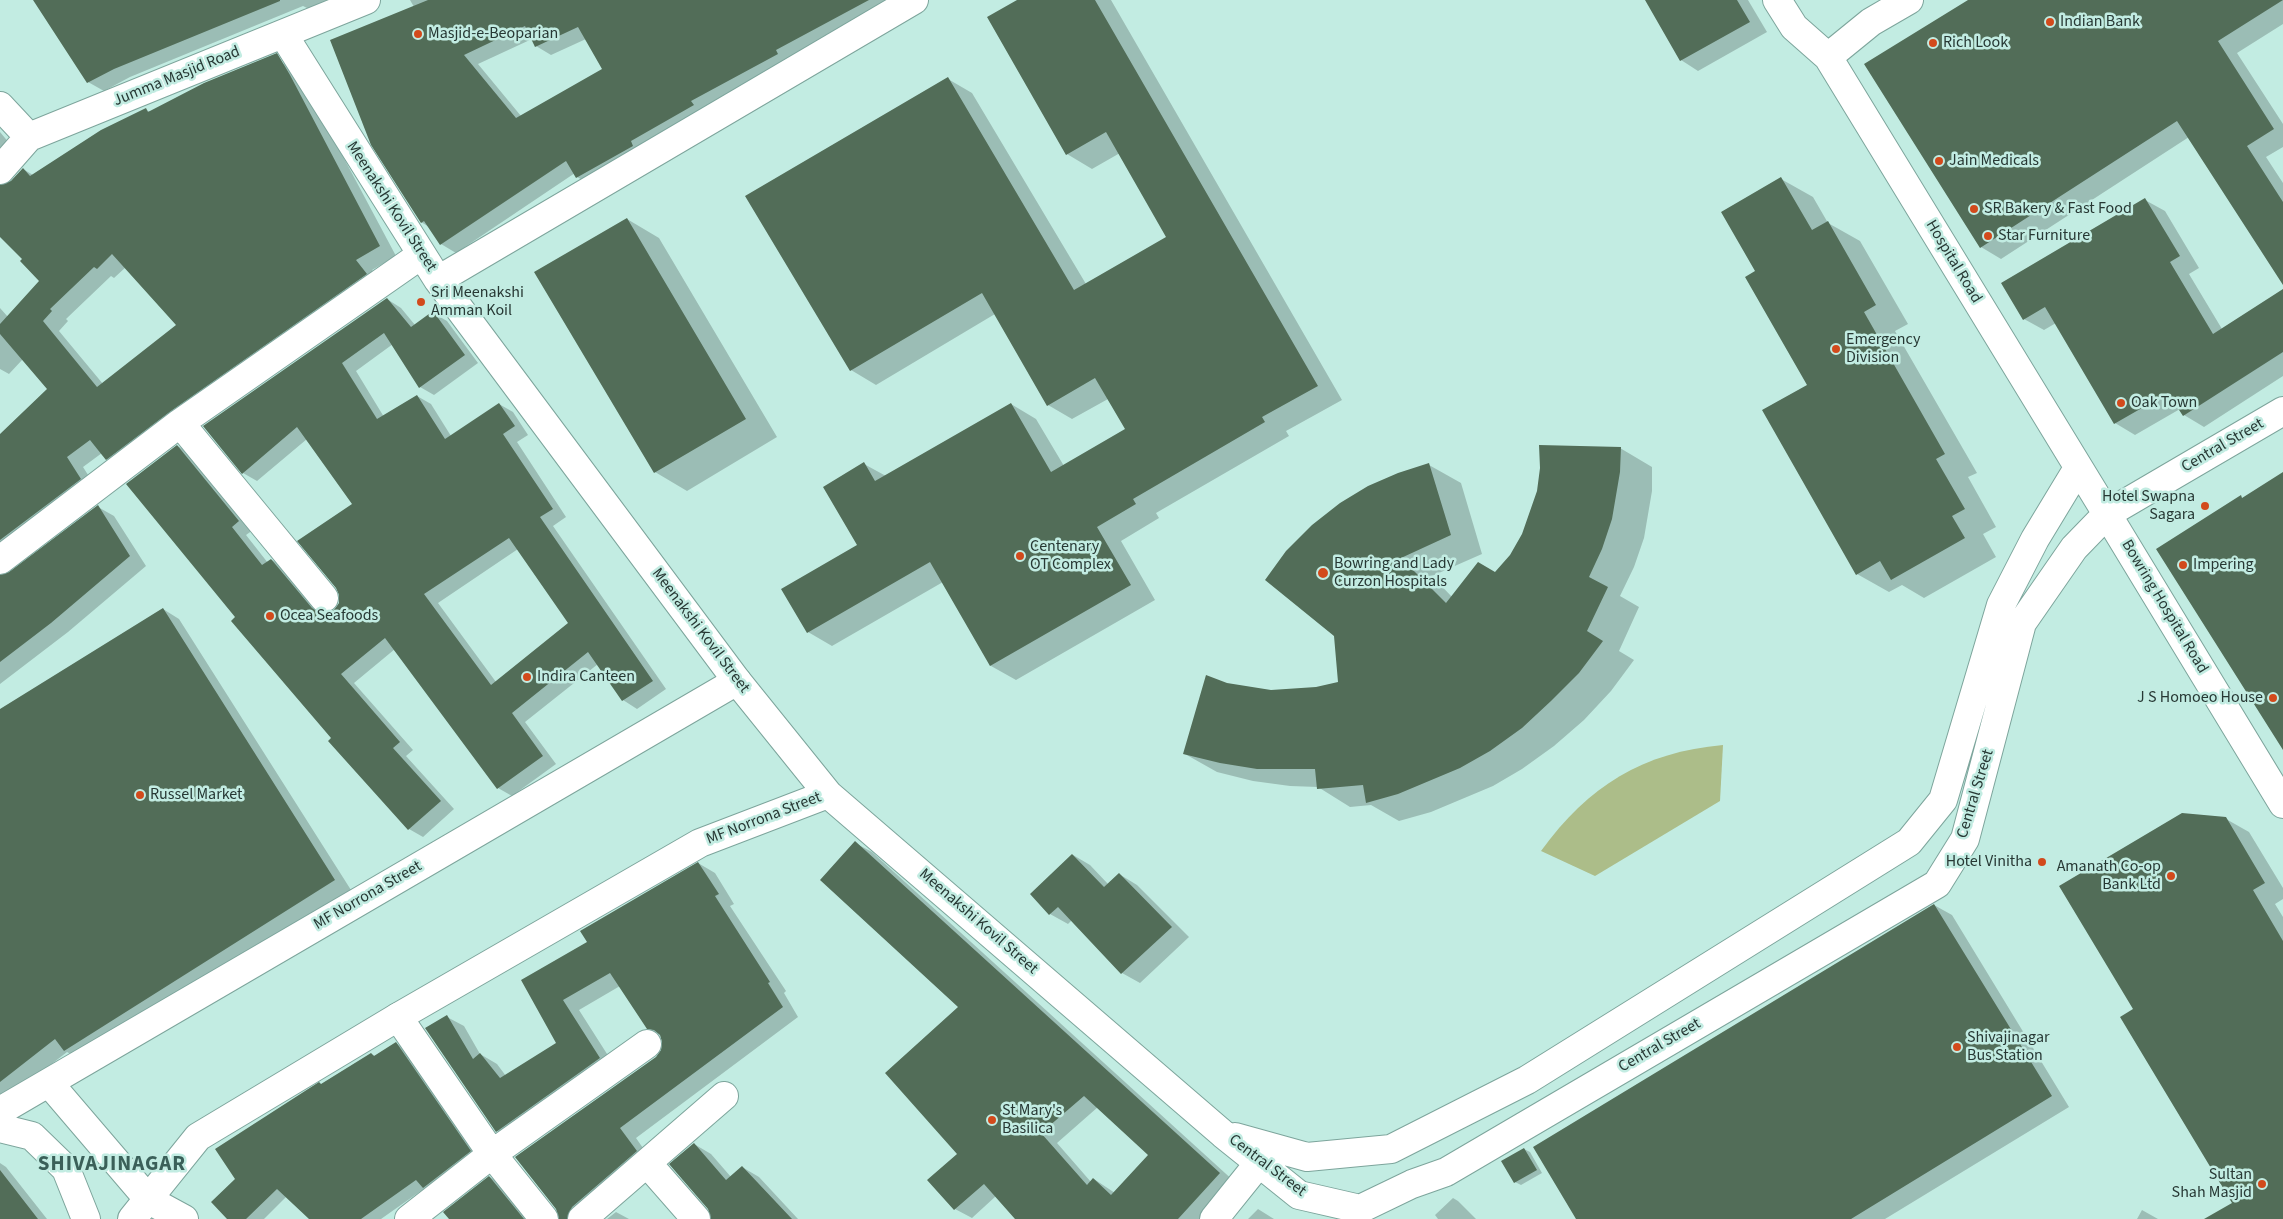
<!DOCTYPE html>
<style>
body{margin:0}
canvas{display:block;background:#c2ece2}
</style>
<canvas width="2283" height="1219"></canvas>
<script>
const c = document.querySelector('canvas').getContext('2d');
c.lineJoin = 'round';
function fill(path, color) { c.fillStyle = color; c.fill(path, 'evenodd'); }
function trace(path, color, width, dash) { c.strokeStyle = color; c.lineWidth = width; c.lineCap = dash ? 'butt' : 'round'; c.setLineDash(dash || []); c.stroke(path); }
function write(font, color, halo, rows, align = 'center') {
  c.font = font + ' "Source Sans 3",sans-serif'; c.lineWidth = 5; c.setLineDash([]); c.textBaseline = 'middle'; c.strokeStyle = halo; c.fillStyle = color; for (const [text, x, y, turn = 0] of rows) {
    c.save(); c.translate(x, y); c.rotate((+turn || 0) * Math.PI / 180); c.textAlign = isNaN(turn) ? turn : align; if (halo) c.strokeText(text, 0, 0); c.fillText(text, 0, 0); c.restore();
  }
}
fill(new Path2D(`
 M1723 745 1720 801 1595 876 1541 851C1588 786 1643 752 1723 745Z`), '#acbd89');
fill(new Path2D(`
 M35 0H330L311 10 303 6 130 77 104 91 88 82Z
 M410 0H907L592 185 577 177 575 173 456 253 441 244 429 227 421 222 414 7ZM532 39 536 46 551 55 586 39 604 69 521 116 478 64Z
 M1020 0H1111L1342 400 1286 431 1289 436 1156 513 1159 518 1121 541 1155 600 1016 680 991 666 943 582 832 646 808 632 859 546 864 464 886 476 1011 404 1036 419 1064 466 1127 430 1108 399 1072 419 1048 405 995 314 876 385 851 370 948 79 972 93 1086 284 1168 237 1120 153 1092 169 1067 154 989 18Z
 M1646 0H1748L1767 32 1698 71 1681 60Z
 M1970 0H2283V24L2237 53 2283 124V147L2266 157 2283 183V283L2189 137 2001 259 1981 247Z
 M281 62 298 72 396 256 372 270 383 284 123 469 107 459 102 453 83 467 97 489 1 572 3 576 10 574 98 507 114 516 146 566 68 632 0 684V436L48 389 23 359 9 374 0 369V308L8 317 41 281 24 260 0 235V186H6L23 169 33 175 146 110 151 112ZM126 267 178 326 103 384 59 331 68 321 66 319 111 276 114 278Z
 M0 132 10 144 0 149Z
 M1781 179 1813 197 1828 223 1860 241 1908 324 1895 331 1977 473 1968 477 1996 527 1983 534 1996 557 1924 598 1902 585 1889 592 1857 574 1809 385 1756 272Z
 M2145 200 2165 211 2199 268 2189 274 2222 329 2283 290V376L2204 427 2184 415 2180 409 2135 435 2115 423 2056 323 2044 330 2024 319Z
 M627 219 659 238 777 437 687 491 655 472Z
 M387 299 401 308 415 325 433 313 447 321 478 363 434 395 420 387 393 344 356 371 384 417 417 396 431 404 451 436 499 404 513 412 528 435 517 442 566 517 553 526 666 689 637 709 623 700 598 664 525 722 556 764 512 796 498 788 395 649 354 683 413 750 406 756 454 809 423 837 409 829 333 738 237 617 178 446 192 454 253 530 246 535 268 563 272 560 286 568 324 614 334 611 340 603 354 504 307 439 257 481 243 473ZM518 549 570 623 496 682 438 603Z
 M1620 448 1652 467V491L1644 538 1634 567 1620 596 1639 607 1619 651 1634 660 1611 691 1584 720 1554 746 1522 769 1493 786 1431 812 1399 821 1371 805 1350 807 1318 787 1290 786 1253 781 1217 772 1185 754 1226 684 1271 691 1316 688 1340 683 1335 636 1429 465 1461 483 1482 554 1432 576 1452 597 1496 574Z
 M163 609 179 619 351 890 81 1060 67 1052 2 1103 0 1102V711Z
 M2226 819 2249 832 2283 888V899L2275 904 2283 917V1219H2229L2233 1203 2134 1010Z
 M855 843 872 852 1236 1183 1216 1219H1016L996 1196 972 1218 955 1209 959 1154 960 1007ZM1098 1107 1149 1155 1115 1193 1094 1179 1091 1182 1057 1143Z
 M1073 855 1090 865 1108 884 1119 874 1137 885 1189 937 1140 983 1122 973 1072 920 1068 924 1050 914Z
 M698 863 715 873 734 904 730 906 786 991 784 993 798 1017 636 1138 652 1161 586 1219H561L663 1051 664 1042 661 1035 648 1028 620 986 579 1010 616 1068 513 1141 497 1131 447 1017 464 1026 480 1054 497 1064 506 1076 558 1043 522 981 588 942Z
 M1934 905 1952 915 2069 1107 1885 1219H1578Z
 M396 1043 407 1050 481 1157 435 1194 425 1188 381 1219H311L287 1196 264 1219H229L236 1179 322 1085 371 1054 375 1056Z
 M694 1144 711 1154 731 1177 742 1167 759 1177 798 1219H712Z
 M1524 1149 1530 1152 1542 1173 1521 1185 1515 1182Z
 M0 1163 6 1167 47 1219H0Z
 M490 1177 506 1187 532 1219H450Z
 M1453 1198 1458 1201 1476 1219H1438L1435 1215Z
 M1258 1209 1274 1219H1275H1248Z
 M2142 1210 2158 1219H2137Z
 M616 1212 629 1219H607Z`), '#0003');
fill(new Path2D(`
 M33 0H280V1L114 69 87 83Z
 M428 0H869L776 50 778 54 691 101 694 105 631 141 633 146 576 178 566 161 440 245 424 221 421 223 371 145 330 40ZM525 26 535 47 578 27 602 69 516 118 464 55Z
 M1017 0H1095L1318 386 1262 417 1265 422 1133 499 1136 504 1097 527 1131 585 990 666 930 562 807 633 781 589 857 545 823 487 864 462 875 481 1011 403 1051 472 1125 429 1095 378 1047 406 982 293 850 371 745 196 948 77 1074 290 1166 237 1106 132 1066 155 987 17Z
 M1645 0H1737L1750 22 1680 61Z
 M1968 0H2283L2218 41 2274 129 2247 146 2283 202V285L2177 121 1980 248 1864 64Z
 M277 53 290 75 380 246 356 260 367 274 171 411 106 460 90 440 67 457 81 479 0 540V434L47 389 0 334V324L39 281 20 261 22 259 0 237V185L11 181 23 168 30 176 101 130 146 108 148 112 204 83ZM112 254 176 325 97 387 43 321 52 311 50 309 94 267 97 269Z
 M1781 177 1812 230 1828 221 1876 305 1864 312 1945 454 1936 459 1965 509 1952 516 1965 538 1891 580 1880 561 1856 575 1762 410 1807 385 1745 277 1755 271 1721 212Z
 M2145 198 2180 256 2170 262 2213 334 2283 289V352L2183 416 2168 393 2114 424 2045 307 2023 320 2001 283Z
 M627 218 746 419 654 473 534 272Z
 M387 298 411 327 433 311 465 355 419 388 384 333 342 363 377 419 417 395 445 439 499 403 515 426 503 434 553 509 540 517 653 681 622 701 588 652 512 713 543 756 497 789 385 638 341 674 400 742 393 748 441 801 408 830 328 741 331 738 231 621 235 617 126 484 177 445 239 521 232 527 262 565 271 559 312 608 318 612 326 613 334 610 339 603V595L336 588 297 541 352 504 297 427 242 474 203 426ZM509 538 568 623 491 685 424 594Z
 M1539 445 1621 447 1620 472 1612 519 1602 549 1589 577 1608 587 1587 631 1603 641 1579 673 1551 701 1522 728 1490 751 1460 768 1398 794 1366 803 1363 785 1317 789 1315 769H1257L1220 763 1183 754 1206 675 1227 683 1271 690 1316 687 1338 682 1334 636 1265 580 1286 551 1312 525 1340 503 1368 486 1398 473 1429 463 1451 535 1401 558 1446 603 1478 562 1495 572 1510 555 1522 534 1537 491 1540 468Z
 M2283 472V750L2156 549 2241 495 2242 498Z
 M98 505 130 556 51 623 0 662V575L9 572Z
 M163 608 335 880 64 1051 55 1039 0 1082V709Z
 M2182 813 2226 817 2265 883 2253 890 2283 941V1219H2204L2232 1203 2120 1017 2133 1009 2059 886Z
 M855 841 1220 1173 1178 1219H1015L984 1184 954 1210 927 1180 957 1154 885 1073 958 1007 820 880ZM1084 1096 1148 1155 1111 1195 1093 1178 1087 1185 1041 1133Z
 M1072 854 1104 887 1119 873 1172 927 1121 974 1058 907 1049 915 1030 894Z
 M698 862 719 894 715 896 770 982 768 983 783 1007 620 1128 637 1151 572 1207 567 1219H559L556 1209 515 1157 656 1057 661 1050 662 1042 660 1035 654 1030 647 1029 610 973 563 1000 600 1058 496 1132 425 1028 447 1015 473 1059 480 1053 500 1078 556 1043 521 980 587 942 580 931Z
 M1934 904 2052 1096 1851 1219H1576L1533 1147Z
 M396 1042 471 1151 423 1188 416 1180 361 1219H309L277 1189 246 1219H227L211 1202 235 1179 215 1149 319 1082 321 1084 371 1053 374 1056Z
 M694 1143 726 1180 742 1166 792 1219H711L708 1209 669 1164Z
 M1524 1148 1537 1170 1514 1183 1501 1161Z
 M0 1170 38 1219H0Z
 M489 1176 524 1219H449L443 1212Z`), '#526d58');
const street = new Path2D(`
 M283 34 438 280 737 681
 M0 106 29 137
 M0 170 29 137 366 0
 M438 280 914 0
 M180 423 324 598
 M2107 514 2283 804
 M0 560 180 423 421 255
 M398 1017 492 1154 544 1219
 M647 1163 696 1219
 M409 1219 492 1154 647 1044
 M582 1219 724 1096
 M1214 1219 1259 1163`);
const secondary = new Path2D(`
 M1777 0 1794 27 1828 57 2107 514
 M1828 57 1871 22 1909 0
 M49 1083 149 1200 184 1219
 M0 1111 737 681 828 794 1223 1134 1299 1195 1360 1209 1412 1184 1446 1172 1937 884 1965 839 2022 623 2074 548 2107 514 2283 411
 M0 1128 32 1136 66 1169 86 1219
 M1235 1137 1307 1157 1391 1149 1527 1080 1909 842 1943 800 2001 605 2035 539 2078 468
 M132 1219 198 1137 398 1017 700 843 828 794`);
trace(street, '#7da59c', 30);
trace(secondary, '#7da59c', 30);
trace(street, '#fff', 28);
trace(secondary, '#fff', 28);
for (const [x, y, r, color] of [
 [2050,22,5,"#d24a1c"],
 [418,34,5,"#d24a1c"],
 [1933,43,5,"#d24a1c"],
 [1939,161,5,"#d24a1c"],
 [1974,209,5,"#d24a1c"],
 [1988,236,5,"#d24a1c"],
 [421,302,5,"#d24a1c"],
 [1836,349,5,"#d24a1c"],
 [2121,403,5,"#d24a1c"],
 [2205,506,5,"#d24a1c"],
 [1020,556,5,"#d24a1c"],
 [2183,565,5,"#d24a1c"],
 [1323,573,6,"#d24a1c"],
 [270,616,5,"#d24a1c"],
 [527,677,5,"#d24a1c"],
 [2273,698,5,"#d24a1c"],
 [140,795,5,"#d24a1c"],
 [2042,862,5,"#d24a1c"],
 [2171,876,5,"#d24a1c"],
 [1957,1047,5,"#d24a1c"],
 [992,1120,5,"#d24a1c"],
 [2262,1184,5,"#d24a1c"]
]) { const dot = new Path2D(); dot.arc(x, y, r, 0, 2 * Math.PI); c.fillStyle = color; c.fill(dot); trace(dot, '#c2ece2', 2); }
write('16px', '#273834', '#c2ece2', [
 ["Indian Bank",2060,22],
 ["Masjid-e-Beoparian",428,34],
 ["Rich Look",1943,43],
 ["Jain Medicals",1949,161],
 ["SR Bakery & Fast Food",1984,209],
 ["Star Furniture",1998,236],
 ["Sri Meenakshi",431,293],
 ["Amman Koil",431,311],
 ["Emergency",1846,340],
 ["Division",1846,358],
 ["Oak Town",2131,403],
 ["Hotel Swapna",2195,497,"right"],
 ["Sagara",2195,515,"right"],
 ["Centenary",1030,547],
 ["OT Complex",1030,565],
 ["Bowring and Lady",1334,564],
 ["Curzon Hospitals",1334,582],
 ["Impering",2193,565],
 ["Ocea Seafoods",280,616],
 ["Indira Canteen",537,677],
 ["J S Homoeo House",2263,698,"right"],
 ["Russel Market",150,795],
 ["Hotel Vinitha",2032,862,"right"],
 ["Amanath Co-op",2161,867,"right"],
 ["Bank Ltd",2161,885,"right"],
 ["Shivajinagar",1967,1038],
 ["Bus Station",1967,1056],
 ["St Mary's",1002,1111],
 ["Basilica",1002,1129],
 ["Sultan",2252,1175,"right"],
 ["Shah Masjid",2252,1193,"right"]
], 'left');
write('16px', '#273834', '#c2ece2', [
 ["Jumma Masjid Road",177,77,-22],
 ["Meenakshi Kovil Street",391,207,57],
 ["Hospital Road",1953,262,59],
 ["Central Street",2223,446,-30],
 ["Bowring Hospital Road",2164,607,59],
 ["Meenakshi Kovil Street",700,631,53],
 ["Central Street",1976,794,-73],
 ["MF Norrona Street",764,819,-21],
 ["MF Norrona Street",368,896,-30],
 ["Meenakshi Kovil Street",978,922,41],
 ["Central Street",1660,1046,-30],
 ["Central Street",1267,1166,37]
]);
c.letterSpacing = '1px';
write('bold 21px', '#3b6059', '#c2ece2', [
 ["SHIVAJINAGAR",112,1165]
]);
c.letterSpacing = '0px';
</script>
